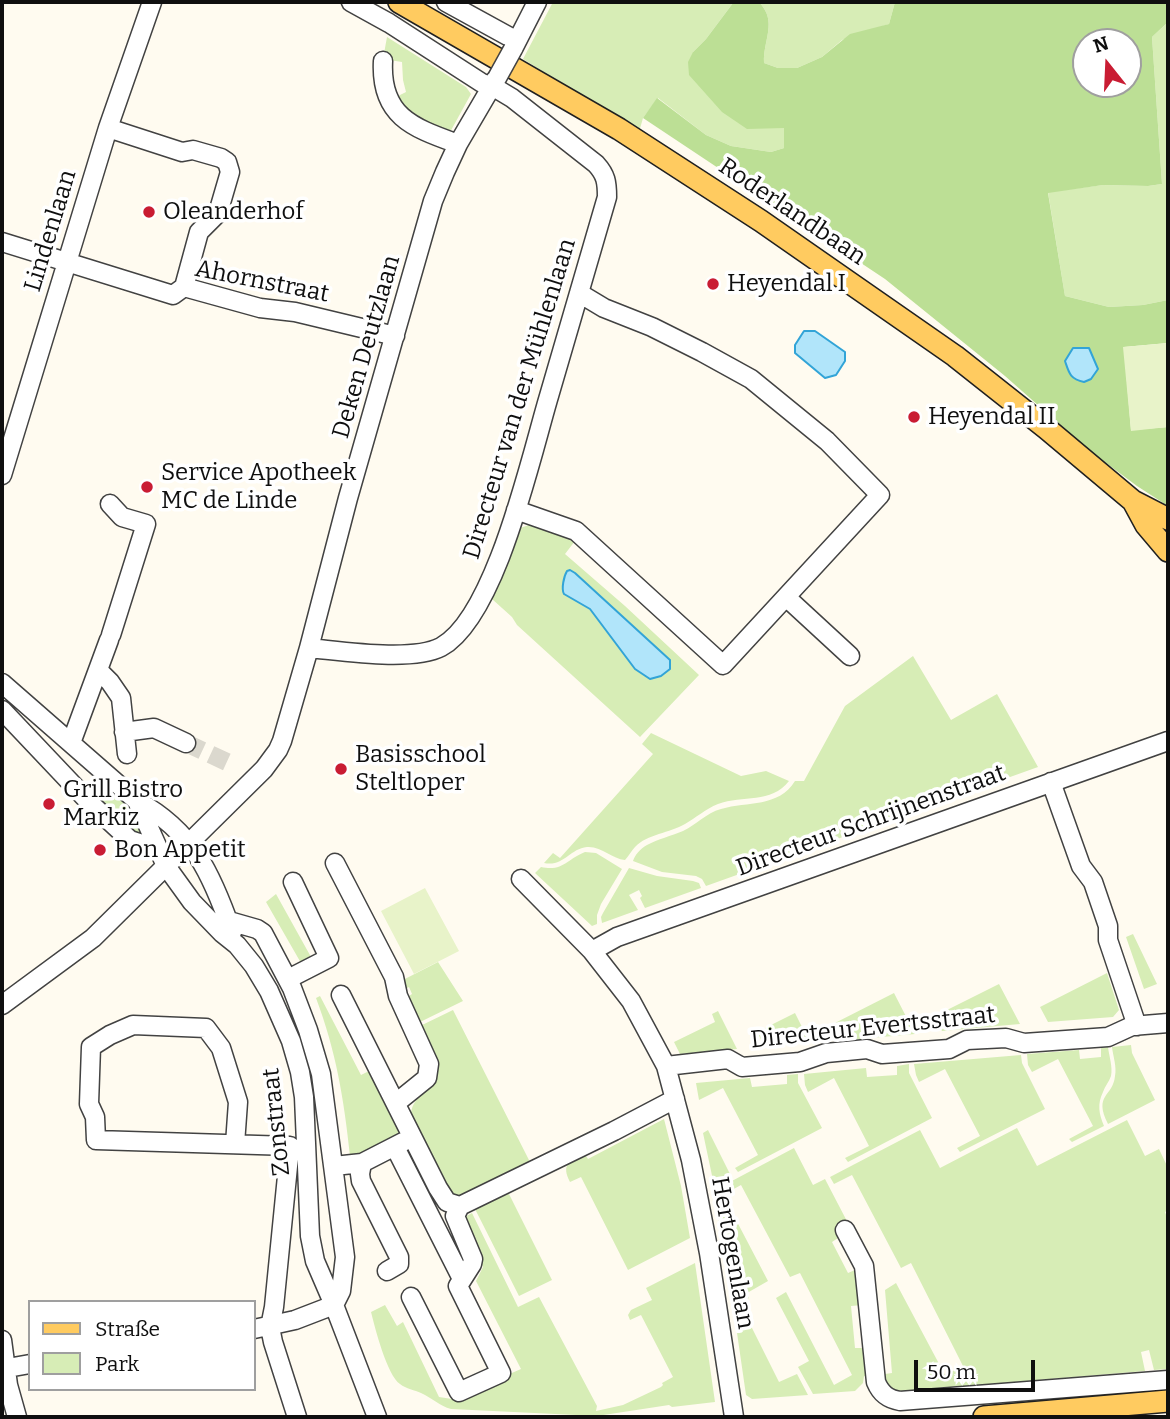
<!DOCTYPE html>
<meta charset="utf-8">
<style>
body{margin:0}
#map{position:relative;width:1170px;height:1419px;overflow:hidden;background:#fffbf0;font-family:Bitter,serif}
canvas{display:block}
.frame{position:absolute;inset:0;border:4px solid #0f0f0f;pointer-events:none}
.legend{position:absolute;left:28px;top:1300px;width:228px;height:91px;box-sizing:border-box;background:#fff;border:2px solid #9f9f9f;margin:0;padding:9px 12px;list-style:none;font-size:21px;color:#0f0f0f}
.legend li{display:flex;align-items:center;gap:14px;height:35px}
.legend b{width:35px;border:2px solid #9f9f9f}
.north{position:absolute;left:1072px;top:28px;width:70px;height:70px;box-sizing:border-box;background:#fff;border:2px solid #9f9f9f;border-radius:50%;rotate:342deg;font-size:19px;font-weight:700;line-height:28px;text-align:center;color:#0f0f0f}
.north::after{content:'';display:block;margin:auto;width:24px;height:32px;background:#c91c33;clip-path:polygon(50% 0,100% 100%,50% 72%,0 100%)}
.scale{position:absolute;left:914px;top:1360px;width:121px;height:32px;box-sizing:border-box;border:4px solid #0f0f0f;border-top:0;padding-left:9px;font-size:21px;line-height:24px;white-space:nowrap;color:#0f0f0f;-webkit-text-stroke:5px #fff;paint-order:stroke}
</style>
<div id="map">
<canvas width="1170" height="1419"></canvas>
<div class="frame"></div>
<ul class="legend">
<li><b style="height:9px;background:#ffcb60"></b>Straße</li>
<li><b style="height:19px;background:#d7edb6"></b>Park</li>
</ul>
<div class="north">N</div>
<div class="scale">50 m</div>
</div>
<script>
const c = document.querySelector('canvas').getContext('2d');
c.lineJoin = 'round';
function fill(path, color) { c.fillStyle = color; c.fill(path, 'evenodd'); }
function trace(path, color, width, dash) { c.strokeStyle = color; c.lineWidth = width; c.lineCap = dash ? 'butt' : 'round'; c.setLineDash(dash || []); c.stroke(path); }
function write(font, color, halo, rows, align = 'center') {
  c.font = font + ' Bitter,serif'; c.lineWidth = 7; c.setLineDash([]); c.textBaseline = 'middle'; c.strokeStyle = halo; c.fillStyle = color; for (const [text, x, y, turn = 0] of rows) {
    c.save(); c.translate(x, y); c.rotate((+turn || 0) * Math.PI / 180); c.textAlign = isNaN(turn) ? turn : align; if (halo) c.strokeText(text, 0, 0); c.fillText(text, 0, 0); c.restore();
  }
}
fill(new Path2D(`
 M553 2H745L733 3 706 39 693 52 785 128 784 148 771 152 731 146 706 135 658 98 643 118 639 132 523 59Z
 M759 2H895L889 24 842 40 822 57 797 68H778L764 63C763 39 778 22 759 2Z
 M1168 22V300L1143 305 1109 307 1065 296 1048 192 1103 185 1148 186 1162 184 1152 37Z
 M387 37 466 87 471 94 449 134 426 127 394 98 406 92 403 80 402 62 383 59Z
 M532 524 570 537 575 541 565 554 625 606 699 675 640 737 517 625 512 617 492 599 491 595 517 529ZM570 570 575 573 670 660 612 636 590 609 564 594 563 587 565 574Z
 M913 656 951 720 997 694 1038 767 706 886 702 879 696 876 662 872 633 861C635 855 640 849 647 845 658 839 671 836 683 831 696 825 706 813 721 809 748 801 778 808 795 781H804L845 706Z
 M651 733 741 776 766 771 789 781C771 804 743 795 718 804 705 809 696 818 685 824 670 833 647 834 635 847 631 851 629 856 625 860 612 859 602 846 587 847 569 849 564 867 544 863L553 853 560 858 653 754 642 744Z
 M112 789 132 806 149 839 131 836 129 826 102 800Z
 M585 852 596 853 622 869 601 904 597 915V924L592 926 535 873 541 867C563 872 567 859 585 852Z
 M629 868 657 876 693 881 699 883 701 888 645 908 640 898 642 896 639 890 629 895 638 910 602 923 601 917 603 913Z
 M276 894 311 957 301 963 266 902Z
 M1133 934 1157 984 1144 989 1126 937Z
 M438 962 463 1001 416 1024 406 998 412 994 409 987 400 992 399 982Z
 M1107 973 1119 1010 1113 1017 1048 1022 1040 1007Z
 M999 984 1020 1024 942 1031 935 1016Z
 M894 993 915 1034 838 1041 831 1025Z
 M320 996 361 1075 371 1070 400 1127 397 1136 366 1154 350 1156C344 1099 336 1051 316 998Z
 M453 1010 531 1164 468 1196 456 1197 450 1192 411 1114C412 1094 438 1087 438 1067L418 1027Z
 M718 1011 737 1049 680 1054 674 1042 715 1022 712 1014Z
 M795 1013 810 1043 765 1047 757 1032Z
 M1131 1045 1132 1053 1155 1100 1108 1124C1093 1094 1113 1097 1115 1076 1117 1067 1113 1056 1112 1047Z
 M1108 1047C1109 1056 1113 1067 1111 1076 1109 1082 1105 1086 1103 1092 1097 1104 1099 1114 1104 1126L1072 1142 1069 1139 1093 1126 1058 1059 1032 1072 1028 1065 1027 1054 1079 1050 1080 1059 1101 1057V1048Z
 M1021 1055 1022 1063 1045 1109 960 1152 957 1148 980 1136 945 1069 919 1082 916 1075 914 1064Z
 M909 1064V1073L932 1118 848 1162 845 1158 869 1146 834 1078 808 1092 805 1085 804 1074 866 1068 867 1077 897 1075V1066Z
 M798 1074V1083L822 1128 738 1172 735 1168 758 1155 723 1088 699 1100 696 1083 750 1078 752 1087 787 1084V1075Z
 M664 1119 681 1186 690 1238 628 1270 581 1177 570 1182C561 1164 569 1162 584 1153L588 1159Z
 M1127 1120 1145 1156 1159 1149 1168 1168V1210L1165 1212 1168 1220V1369L1154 1370 1149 1350 1141 1352 1145 1371 897 1392 887 1384 885 1374 892 1373 885 1290 896 1283 945 1375 963 1366 911 1263 901 1268 852 1175 834 1184 830 1177 920 1130 940 1168 1017 1128 1037 1166Z
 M708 1130 731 1176 714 1185 703 1133Z
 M794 1148 813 1185 825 1179 850 1227 841 1236 832 1242 848 1273 855 1270 860 1272 863 1305 851 1306 855 1348H867L869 1376H864L863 1383 855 1391 813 1394 798 1367 809 1361 776 1298 786 1292 834 1385 852 1375 800 1273 790 1277 741 1185 723 1195 768 1281 747 1293 749 1298 733 1307 713 1191Z
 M508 1192 552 1280 519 1296 475 1209Z
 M472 1213 518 1307 539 1297 597 1406 596 1411 623 1405 661 1387 663 1385 662 1383 673 1377 641 1315 630 1320 628 1315 631 1310 652 1300 646 1288 695 1263 715 1402 672 1407 669 1405 597 1416 451 1409C440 1406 432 1398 421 1393 415 1390 406 1389 400 1384 387 1375 375 1328 371 1312L385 1305 397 1326 403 1322 439 1397 452 1399 521 1369 476 1281 483 1267 463 1218Z
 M746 1316 779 1382 797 1374 808 1395 752 1399 746 1395 735 1319Z`), '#d7edb6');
fill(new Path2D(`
 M745 2H759C778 22 763 39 764 63L778 68H797L822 57 850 34 889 24 895 2H1168V22L1152 37 1162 184 1148 186 1103 185 1048 193 1065 296 1109 307 1143 305 1168 300V343L1124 347 1131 430 1168 427V506L1137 486 1090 451 1005 376 885 279 643 118 657 98 706 135 731 146 771 152 784 148V128L747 129 722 112 689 75 688 62 693 52 706 39 733 3ZM1086 42H1128V84H1086Z`), '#bcdf95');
fill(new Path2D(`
 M1168 343V427L1131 431 1123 347Z
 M425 888 459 951 414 974 381 911Z`), '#e8f3c9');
const water = new Path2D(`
 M804 331H815L845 352V361L836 375 825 378 795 353V345Z
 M1073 348H1089L1098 369 1091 379 1084 382C1070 379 1069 373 1065 361Z
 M570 570 575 573 670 660V669L661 676 650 679 635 669 590 609 564 594C561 589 564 576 567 571Z`);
fill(water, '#b1e5fa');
trace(water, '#32a4d7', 2);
trace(new Path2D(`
 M186 743 229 763`), '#dbd8ce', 18, [18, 9]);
const minor = new Path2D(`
 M446 2 517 41
 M513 49 537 2
 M383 61C380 117 414 128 458 144
 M108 128 182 152 193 150 221 158 227 162 230 172 218 213 199 232 184 287
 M2 242 173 295 184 287 260 308 295 312 395 336
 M2 475 108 128 152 2
 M110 504 122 517 146 524 111 635
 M516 510 576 531 723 665 880 495 827 441 751 379 702 352 652 327 604 308 579 293
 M786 597 850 656
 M309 648 348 498 433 201 445 172 458 144 496 79
 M98 670 110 682 121 698 127 754
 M2 683 137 801C193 831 212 875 232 932
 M2 710 91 804 130 840 158 849
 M124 732 154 728 186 743
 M71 743 109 640
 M1051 782 1081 866 1093 882 1108 926V940L1137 1026
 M137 801 166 866 192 902 222 933 237 945 254 966 269 991 291 1041 300 1072 304 1097 310 1236 315 1261 334 1305 377 1417
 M335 863 394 977 398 996 429 1064 427 1078 396 1103
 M521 879 592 951 631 1001 666 1066 691 1160 709 1253 734 1417
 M229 921 257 929 263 933 292 988 308 1030 321 1074 345 1257 341 1291 334 1305 295 1320 254 1329
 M592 951 617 937 1168 741
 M288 979 329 958 293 882
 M341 995 438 1188 447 1202 460 1206 614 1131 675 1099
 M2 1005 93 938 264 769 278 750 282 741 309 648C342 651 412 662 441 647 496 617 531 456 549 396 568 330 588 263 607 197 607 182 606 175 596 164L512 98 492 86 482 83 389 23 351 2
 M666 1066 728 1059 742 1067 800 1062 826 1053 867 1049 882 1054 949 1049 967 1040 1006 1038 1024 1043 1108 1037 1132 1026 1168 1023
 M235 1144 238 1102 221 1048 206 1028 133 1025 110 1035 91 1047 89 1104 95 1117 96 1140 290 1146 274 1307 270 1327 273 1342 297 1417
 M395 1147 462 1279
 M362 1163 360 1174 361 1181 399 1257V1264L387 1271
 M334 1166 362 1163 403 1142
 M845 1230 864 1266 876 1382C881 1394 888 1399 900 1401L1168 1380
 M411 1297 459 1392 501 1373 458 1286 472 1264 473 1259 455 1216 460 1206
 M2 1340 8 1385 17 1417
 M2 1369 30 1364`);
const major = new Path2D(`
 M399 2 619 129 761 221 955 356 1046 428 1133 501 1168 519
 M1133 501 1146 525 1168 551
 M984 1417 1168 1401`);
trace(minor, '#424242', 21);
trace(major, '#202020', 24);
trace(minor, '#fff', 18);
trace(major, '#ffcb60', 21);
const minorBridge = new Path2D(`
 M497 78 513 49`);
trace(minorBridge, '#424242', 21, []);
trace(minorBridge, '#fff', 18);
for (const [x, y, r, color] of [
 [149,212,7,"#c91c33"],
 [713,284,7,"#c91c33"],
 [914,417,7,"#c91c33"],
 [147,487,7,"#c91c33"],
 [341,769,7,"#c91c33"],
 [49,804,7,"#c91c33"],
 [100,850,7,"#c91c33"]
]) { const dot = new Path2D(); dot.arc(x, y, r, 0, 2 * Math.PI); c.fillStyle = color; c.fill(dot); trace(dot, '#fff', 2.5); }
write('24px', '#0f0f0f', '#fff', [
 ["Oleanderhof",163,212],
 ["Heyendal I",727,284],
 ["Heyendal II",928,417],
 ["Service Apotheek",161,473],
 ["MC de Linde",161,501],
 ["Basisschool",355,755],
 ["Steltloper",355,783],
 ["Grill Bistro",63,790],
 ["Markiz",63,818],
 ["Bon Appetit",114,850]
], 'left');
write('24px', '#0f0f0f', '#fff', [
 ["Roderlandbaan",792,212,34],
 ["Lindenlaan",51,231,-73],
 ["Ahornstraat",262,282,11],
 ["Deken Deutzlaan",367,347,-74],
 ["Directeur van der Mühlenlaan",520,399,-73],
 ["Directeur Schrijnenstraat",871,821,-20],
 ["Directeur Evertsstraat",873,1028,-6],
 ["Zonstraat",277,1122,-96],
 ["Hertogenlaan",732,1253,80]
]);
</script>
